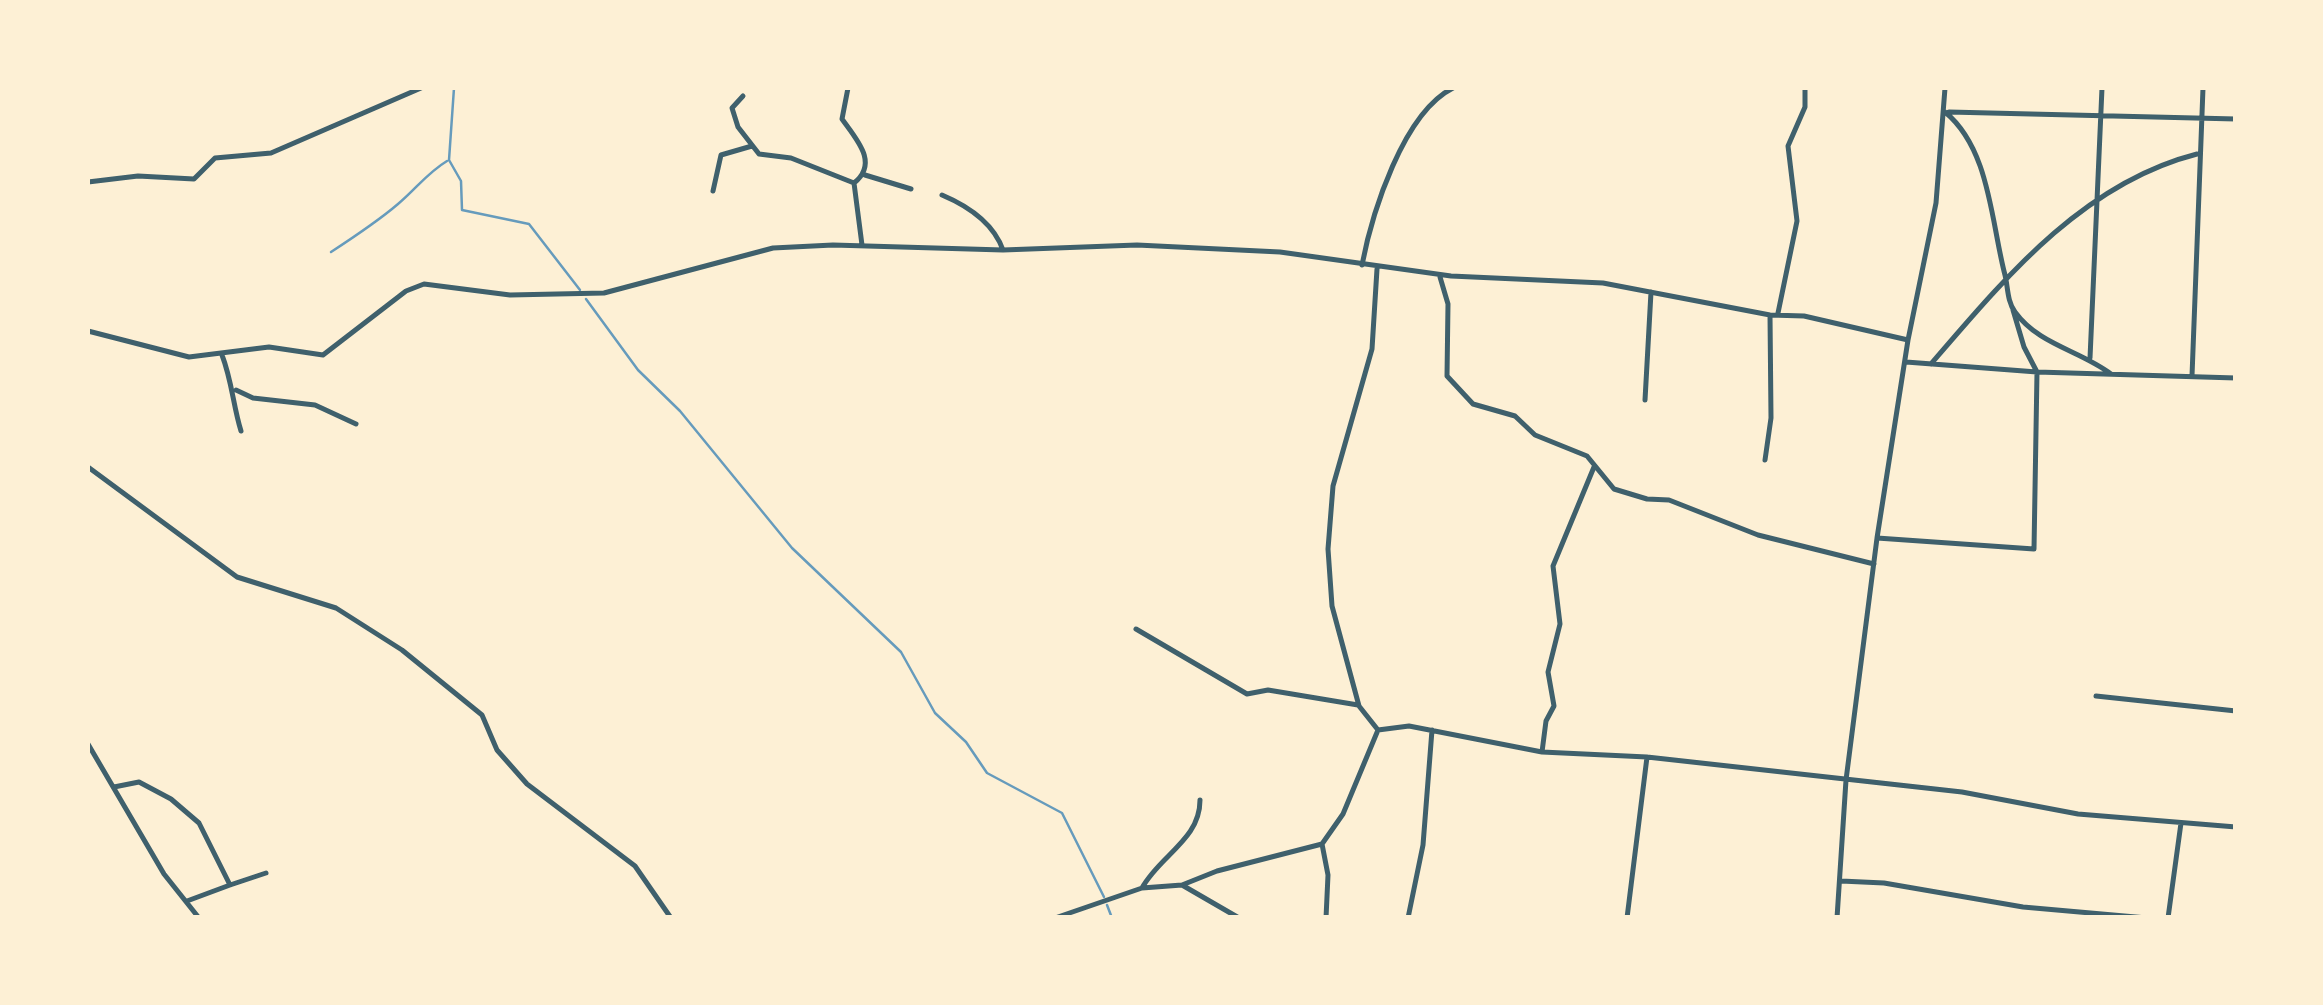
<!DOCTYPE html>
<style>
body{margin:0}
#map{position:relative;width:2323px;height:1005px;overflow:hidden;background:#fdf0d5;font-family:"Fira Sans",sans-serif}
canvas{display:block}
.frame{position:absolute;inset:0;border:90px solid #fdf0d5;pointer-events:none}
</style>
<div id="map">
<canvas width="2323" height="1005"></canvas>
<div class="frame"></div>
</div>
<script>
const c = document.querySelector('canvas').getContext('2d');
c.lineJoin = 'round';
function trace(path, color, width, dash) { c.strokeStyle = color; c.lineWidth = width; c.lineCap = dash ? 'butt' : 'round'; c.setLineDash(dash || []); c.stroke(path); }
trace(new Path2D(`
 M454 88 449 160 461 181 462 210 529 224 580 290
 M331 252C354 237 377 222 398 204 416 189 427 173 447 161
 M586 299 638 370 680 411 792 548 901 652 935 713 966 742 987 773 1062 813 1104 897
 M1107 905 1112 918`), '#669bbc', 2.5);
trace(new Path2D(`
 M848 88 842 119C857 140 879 163 854 183L862 245
 M743 96 732 108 738 127 759 154 791 158 854 183
 M1945 112C1990 149 1991 222 2005 275 2008 287 2007 301 2015 312 2039 345 2079 350 2111 374
 M1949 112 2236 119
 M865 175 911 189
 M88 182 138 176 194 179 215 158 271 153 421 88
 M713 191 721 155 752 146
 M942 195C968 206 993 222 1003 250
 M1362 265C1372 213 1403 113 1453 88
 M1377 269 1372 349 1333 486 1328 549 1332 606 1359 706 1378 730
 M1440 277 1448 304 1447 376 1473 404 1515 416 1535 435 1587 456 1614 489 1647 499 1669 500 1758 535 1874 564
 M1778 313 1797 221 1788 146 1805 107V88
 M88 331 189 357 269 347 323 355 406 291 424 284 510 295 604 293 773 248 833 245 1003 250 1137 245 1280 252 1451 276 1603 283 1770 315 1804 316 1908 340
 M222 355C232 381 233 405 241 431
 M2090 358 2102 88
 M1906 362 2037 372 2236 378
 M1931 364C2005 278 2083 183 2197 154
 M2192 376 2203 88
 M236 390 253 398 315 405 356 424
 M1645 400 1651 292
 M1765 460 1771 418 1770 315
 M88 467 237 577 336 608 402 650 482 715 497 750 527 784 635 866 671 918
 M1877 538 2034 549 2037 372 2024 347 2013 310
 M1136 629 1247 694 1268 690 1358 705
 M2096 696 2236 711
 M88 744 164 874 199 918
 M1542 752 1546 721 1554 706 1548 672 1560 624 1553 566 1594 467
 M114 787 139 782 171 799 199 823 230 885 187 901
 M1322 844 1328 875 1326 918
 M1841 881 1884 883 2023 907 2147 918
 M230 885 266 873
 M1182 885 1239 918
 M1142 888C1160 855 1200 840 1200 800
 M1055 918 1142 888 1182 885 1217 871 1322 844 1343 814 1378 730 1409 726 1542 752 1647 757 1962 792 2078 814 2236 827
 M1408 918 1423 845 1432 730
 M1627 918 1647 757
 M1837 918 1846 780 1877 538 1908 340 1936 203 1945 88
 M2168 918 2181 823`), '#3f606c', 5);
</script>
